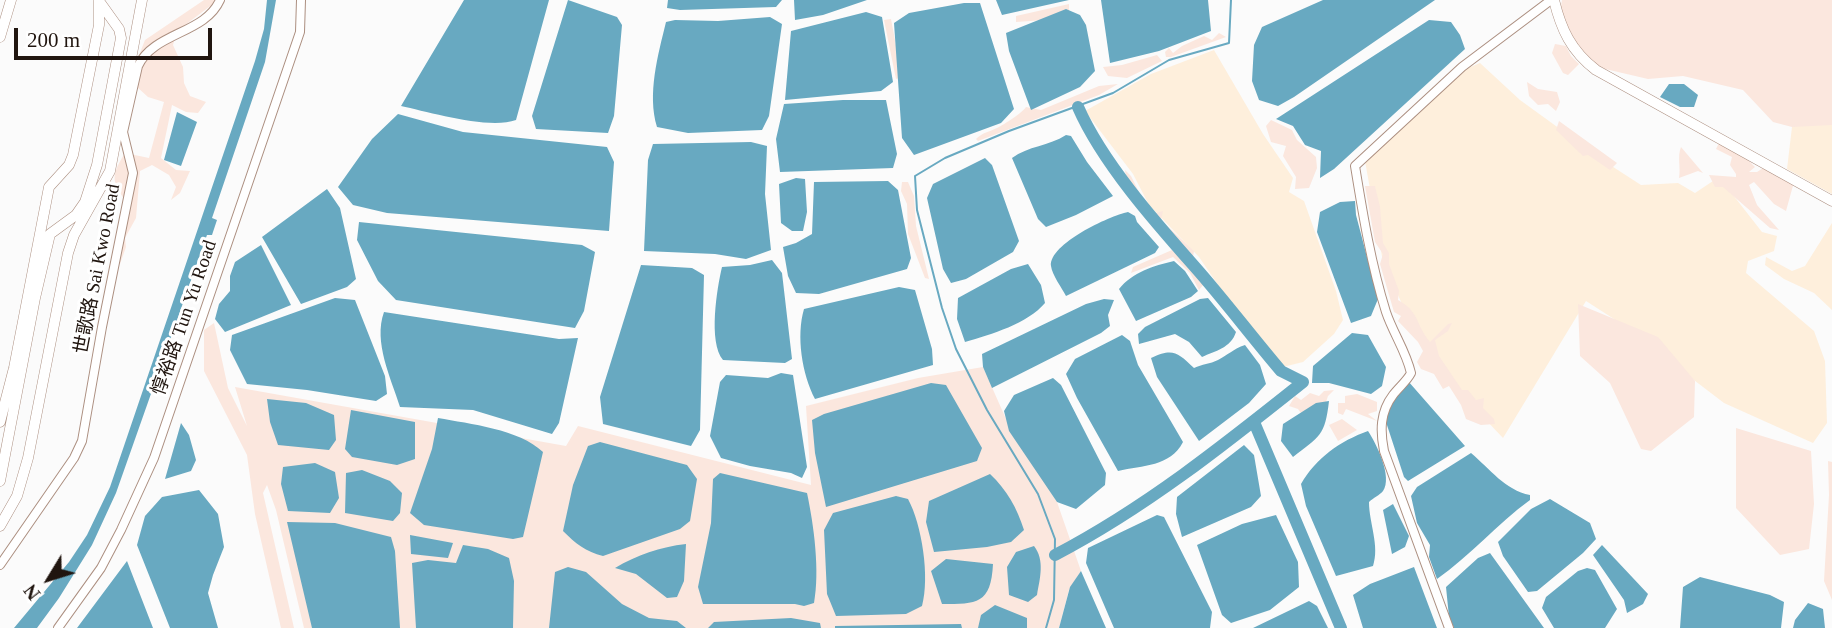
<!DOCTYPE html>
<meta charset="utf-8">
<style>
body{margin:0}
#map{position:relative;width:1832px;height:628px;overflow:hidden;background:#fbfbfb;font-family:"Times New Roman",serif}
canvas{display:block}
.north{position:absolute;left:14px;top:544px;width:70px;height:70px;-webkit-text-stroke:5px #fff;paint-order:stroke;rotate:232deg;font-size:19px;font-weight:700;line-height:28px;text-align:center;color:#20150f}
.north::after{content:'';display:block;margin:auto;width:24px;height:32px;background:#20150f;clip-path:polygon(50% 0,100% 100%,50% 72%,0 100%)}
.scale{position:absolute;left:14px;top:28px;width:198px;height:32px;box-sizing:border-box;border:4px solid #20150f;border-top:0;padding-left:9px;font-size:21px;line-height:24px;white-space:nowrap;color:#20150f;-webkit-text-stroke:5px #fff;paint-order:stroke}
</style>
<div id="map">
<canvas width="1832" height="628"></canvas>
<div class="north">N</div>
<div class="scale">200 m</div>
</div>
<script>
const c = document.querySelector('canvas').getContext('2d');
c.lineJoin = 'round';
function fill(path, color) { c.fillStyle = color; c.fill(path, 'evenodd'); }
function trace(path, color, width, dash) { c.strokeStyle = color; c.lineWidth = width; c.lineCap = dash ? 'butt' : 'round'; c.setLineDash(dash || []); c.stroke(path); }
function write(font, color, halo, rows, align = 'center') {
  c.font = font + ' "Times New Roman","Noto Sans SC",serif'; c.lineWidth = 6; c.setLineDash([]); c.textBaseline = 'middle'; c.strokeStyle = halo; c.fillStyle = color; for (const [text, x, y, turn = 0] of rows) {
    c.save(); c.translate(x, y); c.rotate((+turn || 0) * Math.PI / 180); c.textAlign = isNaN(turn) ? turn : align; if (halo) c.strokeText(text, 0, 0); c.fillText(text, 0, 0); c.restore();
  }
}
fill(new Path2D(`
 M1214 50 1263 134 1293 178 1289 192 1304 201 1336 291 1343 320 1334 334 1303 362 1283 367 1233 307 1199 257 1149 205 1133 174 1085 111 1151 74Z
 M1480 63 1520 100 1607 163 1641 185 1678 183 1695 193 1719 177 1762 232 1777 236 1774 251 1748 261 1746 273 1814 331 1825 361 1827 423 1813 443 1724 403 1614 319 1586 301 1503 438 1446 378 1412 326 1383 262 1365 161 1461 71Z
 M1822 120 1832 124V194L1787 169 1792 127Z
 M1832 223V310L1814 293 1784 279 1765 265 1766 257 1792 271 1805 266Z`), '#feefdc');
fill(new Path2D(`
 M204 0H215L213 4 177 31 173 45 183 67 184 83 190 96 206 102 198 113 186 112 172 105 161 158 176 170 190 171 180 193 171 200 176 187 169 175 152 165 140 171 136 218 125 238 126 247 120 264 112 265 126 201C110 181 112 174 125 153L149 158 164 102 148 97 137 87 141 68 138 58 145 40Z
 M1562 0H1832V125L1792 127 1773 122 1743 90 1683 76 1648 79 1601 68 1586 57 1570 35 1560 12Z
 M1069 4V14L1045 20 1016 22V16Z
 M891 19 902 77 896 79 884 20Z
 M1219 33 1226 37 1171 57H1166L1165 52 1169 48 1173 53 1182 46 1204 36 1212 40Z
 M1555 44 1566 46 1571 56 1579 64 1568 75 1563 73 1552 53Z
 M1157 55 1162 61 1127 78 1108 76 1103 67 1122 65Z
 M1527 82 1538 89 1557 92 1560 102 1556 111 1548 104 1538 105 1529 96Z
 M1118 84 1099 95 978 141 976 139C983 132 989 132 997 128 1005 124 1022 113 1026 107L1041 110 1099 86Z
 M1271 120 1292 130 1297 140 1316 157 1317 168 1309 188 1295 189 1296 177 1283 156 1286 146 1271 142 1266 126Z
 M1559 121 1617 163 1610 170 1588 155 1583 156 1556 130Z
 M1720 141 1741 153 1755 167 1749 172H1757L1766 166 1794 182 1786 211 1774 204 1754 182 1749 185 1757 205 1779 230 1770 228 1723 187H1715L1709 175 1736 177V174L1730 165 1732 157 1716 149Z
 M1681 147 1703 173 1698 171 1679 178C1681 167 1677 157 1681 147Z
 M1125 170 1131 176 1144 202 1134 204 1120 182 1126 176Z
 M902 182H908L914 196 916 226 929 279 925 278 908 234 907 204 901 191Z
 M1375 186 1380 207 1383 243 1389 253V264L1399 291 1398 300C1420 312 1415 324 1430 342L1448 324 1452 323 1448 331 1435 340 1439 356 1462 390H1468L1476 400 1484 398 1483 408 1494 419 1495 424 1481 425 1466 419 1461 405 1449 386 1443 389 1434 374 1421 369 1417 362 1423 351 1418 342 1398 321 1401 316 1394 312 1380 264 1383 254 1375 242 1365 186Z
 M1150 208 1156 213 1163 211 1161 220 1194 251 1193 257C1175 246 1167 224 1147 216Z
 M1172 250 1175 253H1178C1188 268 1199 266 1208 279L1199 290 1190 273 1173 257 1131 273 1133 267Z
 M1578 304 1658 337 1695 381 1694 417 1651 451 1641 449 1610 383 1580 356Z
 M214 323 228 388 247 426 235 387 566 446 578 426 811 485 806 406 918 378 983 367 1006 419 1057 502 1081 571 1069 590 1059 628H304L276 510 267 485 263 493 294 628H281L255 514 247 455 204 371V330Z
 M1334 390 1328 396 1322 414 1303 416 1298 409 1289 406 1295 396 1301 400 1310 393 1319 396 1324 391Z
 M1357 394 1377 402V411L1368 414 1377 421 1346 409 1343 415 1338 413V403H1345V396Z
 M1342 419 1357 430 1338 441 1329 425Z
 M1736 428 1811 451 1814 504 1809 549 1780 555 1736 508Z
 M1828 461 1832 462V600L1824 581 1829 495Z`), '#fbe7de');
fill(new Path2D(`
 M267 0H276L265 62 212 218 217 220 212 235H207L116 493 92 545 59 598 37 628H14L69 562 87 535 110 487 255 61 264 29Z
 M464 0H549L516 120C489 130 429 112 401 106Z
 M568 0 617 17 622 25 614 116 608 133 536 129 532 116Z
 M668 0H782L776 7 680 10 667 8Z
 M794 0H867L823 15 795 20Z
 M996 0H1069L1002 15Z
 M1101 0H1208L1211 31 1159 51 1110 63Z
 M1323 0H1435L1294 97 1278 106 1259 100 1252 81 1254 45 1262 27Z
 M964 3H980L1014 109 1001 123 914 155 902 138 894 23 909 13Z
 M1066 9 1080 15 1086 25 1095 71 1080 87 1031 110 1009 51 1006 33Z
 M866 12 882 17 893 82 881 91 785 100 791 31Z
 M770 17 782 24 769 116 762 130 688 133 657 127C647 94 658 55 666 22L675 20 718 21Z
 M1429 20 1451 22 1460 35 1465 49 1334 169 1320 178 1321 151 1305 145 1293 126 1276 119Z
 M1669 84H1684L1698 95 1694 107H1680L1660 97Z
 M843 100H886L897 154 893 168 780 172 776 139 784 104Z
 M177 112 197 122 181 166 164 160Z
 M398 114 463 132 607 147 614 162 609 231 387 213 353 205 338 187 372 139Z
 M1066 135 1071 136 1087 162 1113 196 1076 215 1046 227 1038 219 1012 158C1028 146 1049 146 1066 135Z
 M751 142 767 146 765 194 771 250 746 259 715 254 644 251 648 160 653 144Z
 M985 158 992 165 1019 241 1013 252 966 279 951 283 943 269 927 198 933 184Z
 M796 178 805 179 807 212 803 231H792L781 223 779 184Z
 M888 181 898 190 911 258 907 269 819 294 796 293 788 276 783 247 796 243 812 234 814 182Z
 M327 189 340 208 356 279 347 287 301 304 262 237Z
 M1355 201 1356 215 1378 299 1371 316 1351 323 1317 232 1320 212 1340 202Z
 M1128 212 1135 216 1137 222 1159 247 1155 253 1066 296C1062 288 1052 275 1051 266 1049 244 1109 216 1128 212Z
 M359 222 582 245 595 252 584 311 575 328 396 300 378 281 357 240Z
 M261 245 291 305 225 332 215 319 219 304 230 291V276L235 262Z
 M772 260 782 273 792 359 785 363 723 360C708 342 717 288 722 267L750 265Z
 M1174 261 1185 271 1198 291 1191 297 1136 321 1119 289C1133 272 1153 266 1174 261Z
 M1028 264 1041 285 1045 303C1027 324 992 334 965 342L957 319 958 298 1011 269Z
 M641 265 692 268 704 275 700 430 691 446 603 424 600 397Z
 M899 287 915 290 932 349 933 365 815 399C802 374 796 336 804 309Z
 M335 298 355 300 385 376 387 394 376 401 307 390 247 384 230 350 232 335Z
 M1208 298 1236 332C1231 348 1215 351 1202 357L1189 342 1175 334 1139 344 1138 334 1145 327 1200 299Z
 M1104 299 1114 300 1108 315 1110 326 1101 333 992 388 983 367 982 354 1086 304Z
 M384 312 559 339 578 338 559 423 552 434 473 410 400 407C391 378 373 342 384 312Z
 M1352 333 1368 335 1386 367 1382 386 1371 394 1329 383H1312L1313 366Z
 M1122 335 1130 341 1138 365 1183 442C1170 467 1143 465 1118 471L1077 398 1066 374 1075 359Z
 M1245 345 1260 365 1266 384 1249 403 1199 441 1157 377 1151 358C1173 348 1177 352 1194 368 1202 364 1210 364 1218 360 1228 355 1233 349 1245 345Z
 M781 373 793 375 807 467 802 478 791 473 750 466 721 458 710 436 720 382 726 375 768 378Z
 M1053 378 1061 385 1106 473 1105 485 1076 509 1057 502 1009 431 1004 411 1014 395Z
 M1408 381 1465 446 1408 481 1404 477 1385 419 1394 390Z
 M931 383 946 385 982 448 977 461 826 507 815 453 812 420 824 414Z
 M267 399 306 403 334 415 336 440 329 450 278 445 270 422Z
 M1329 401C1325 436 1320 436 1293 457L1281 441 1283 424 1316 403Z
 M351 410 415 422V459L397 465 352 457 345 449Z
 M438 418C470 424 519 429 543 452L523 537 513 539 424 525 410 513 432 449Z
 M181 423 189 435 196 460 191 471 165 479Z
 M1368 431C1376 443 1393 477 1383 491 1380 495 1373 498 1369 502 1369 523 1380 546 1373 566L1336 576 1306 506 1301 484C1316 458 1340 441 1368 431Z
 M600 442 687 465 697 479 690 521 680 529 603 556C586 552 575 543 563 531L573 485 588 446Z
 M1244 445 1254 455 1261 496 1251 507 1182 537 1176 514 1177 497Z
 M1471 453C1490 469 1505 490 1530 495V500C1497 524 1470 556 1437 579L1429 557 1430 545 1417 523 1411 496 1417 487Z
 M315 463 335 472 339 498 330 513 288 511 281 484 283 467Z
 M362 470 390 481 402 493 400 513 393 521 345 513 346 473Z
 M720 473 807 493C814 526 820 571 814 603L804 606 795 604H703L698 587 711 523 713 479Z
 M990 474C1007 490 1017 508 1024 530L1011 542 987 547 934 552 926 522 929 501Z
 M199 490 218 514 224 547 213 575 208 593 218 628H170L137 545 145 516 162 497Z
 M896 496 908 499C922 525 930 577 922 606L906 614 836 616 827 594 824 530 833 513Z
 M1550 499 1590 523 1596 539 1583 553 1537 591 1528 592 1503 556 1498 542 1531 509Z
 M1393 504 1409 536 1405 547 1392 554 1383 510Z
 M1157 515 1164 517 1212 612 1210 628H1114L1086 563 1088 548Z
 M1276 515 1298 562 1299 587 1270 610 1231 623 1222 615 1197 545 1242 524Z
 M287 522 335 523 391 537 395 551 400 628H312Z
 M410 535 453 543 448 558 411 554Z
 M686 544 684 581 677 597 667 598 636 574 615 568C637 555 660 547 686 544Z
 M463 545 488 549 509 558 514 581 513 628H416L412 563 428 560 456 563Z
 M1602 545 1648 594 1643 604 1627 613 1624 600 1593 555Z
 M1034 546C1045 560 1040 578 1037 595L1028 602 1009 595 1007 567 1016 552Z
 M1490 553 1544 628H1454L1449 617 1446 587 1478 558Z
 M946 559 993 564C991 604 977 604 942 604L931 571Z
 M127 561 153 628H77Z
 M568 567 586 572 622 604 649 618 677 621 686 628H549L555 572Z
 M1414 567 1437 628H1363L1353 595 1370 584Z
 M1587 568 1595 570 1617 609 1605 628H1554L1542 608 1546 597 1578 571Z
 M1081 571 1106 628H1059L1070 587Z
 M1700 577 1770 595 1784 602 1781 628H1680L1683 587Z
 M1309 601 1317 606 1328 628H1253Z
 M1808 603 1823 609 1825 628H1793L1795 620Z
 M995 605 1027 618V628H978L981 615Z
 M791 618 820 623 821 628H708L714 622Z
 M961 624 962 628H835V626Z`), '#68a9c1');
trace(new Path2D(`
 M1046 628 1054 600 1055 539 1038 494 987 410 956 349 942 308 917 210 915 176 945 158 1009 131 1113 93 1169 60 1229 43 1231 0`), '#68a9c1', 2);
trace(new Path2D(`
 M1254 422 1341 628
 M1055 555C1145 508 1224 445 1303 382L1281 371C1252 337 1225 301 1195 267 1155 222 1102 162 1078 107`), '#68a9c1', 12);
const minor = new Path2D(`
 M0 565 74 458 82 441 102 327 133 173 123 132 138 66C154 32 205 34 220 0
 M58 628 101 568 121 530 154 458 300 32 301 0
 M1449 628 1384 451C1380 431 1380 412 1393 395 1399 387 1407 381 1411 373 1406 351 1393 333 1386 312 1371 264 1363 215 1355 166L1462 67 1551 0`);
const major = new Path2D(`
 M1554 0C1561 29 1571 51 1596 70L1832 201
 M0 37 11 0
 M0 422 14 368 49 187 69 165 73 155 99 25V1
 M0 481 35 298 50 234 76 215 85 202 97 165 121 38 119 29 99 1
 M0 526 17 496 28 458 68 253 74 235 110 171 142 0`);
trace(minor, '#ac8f80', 10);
trace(major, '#ac8f80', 11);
trace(minor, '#fff', 8);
trace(major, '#fff', 10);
write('19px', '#20150f', '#fff', [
 ["世歌路 Sai Kwo Road",98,269,-79],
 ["惇裕路 Tun Yu Road",185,318,-71]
]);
</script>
